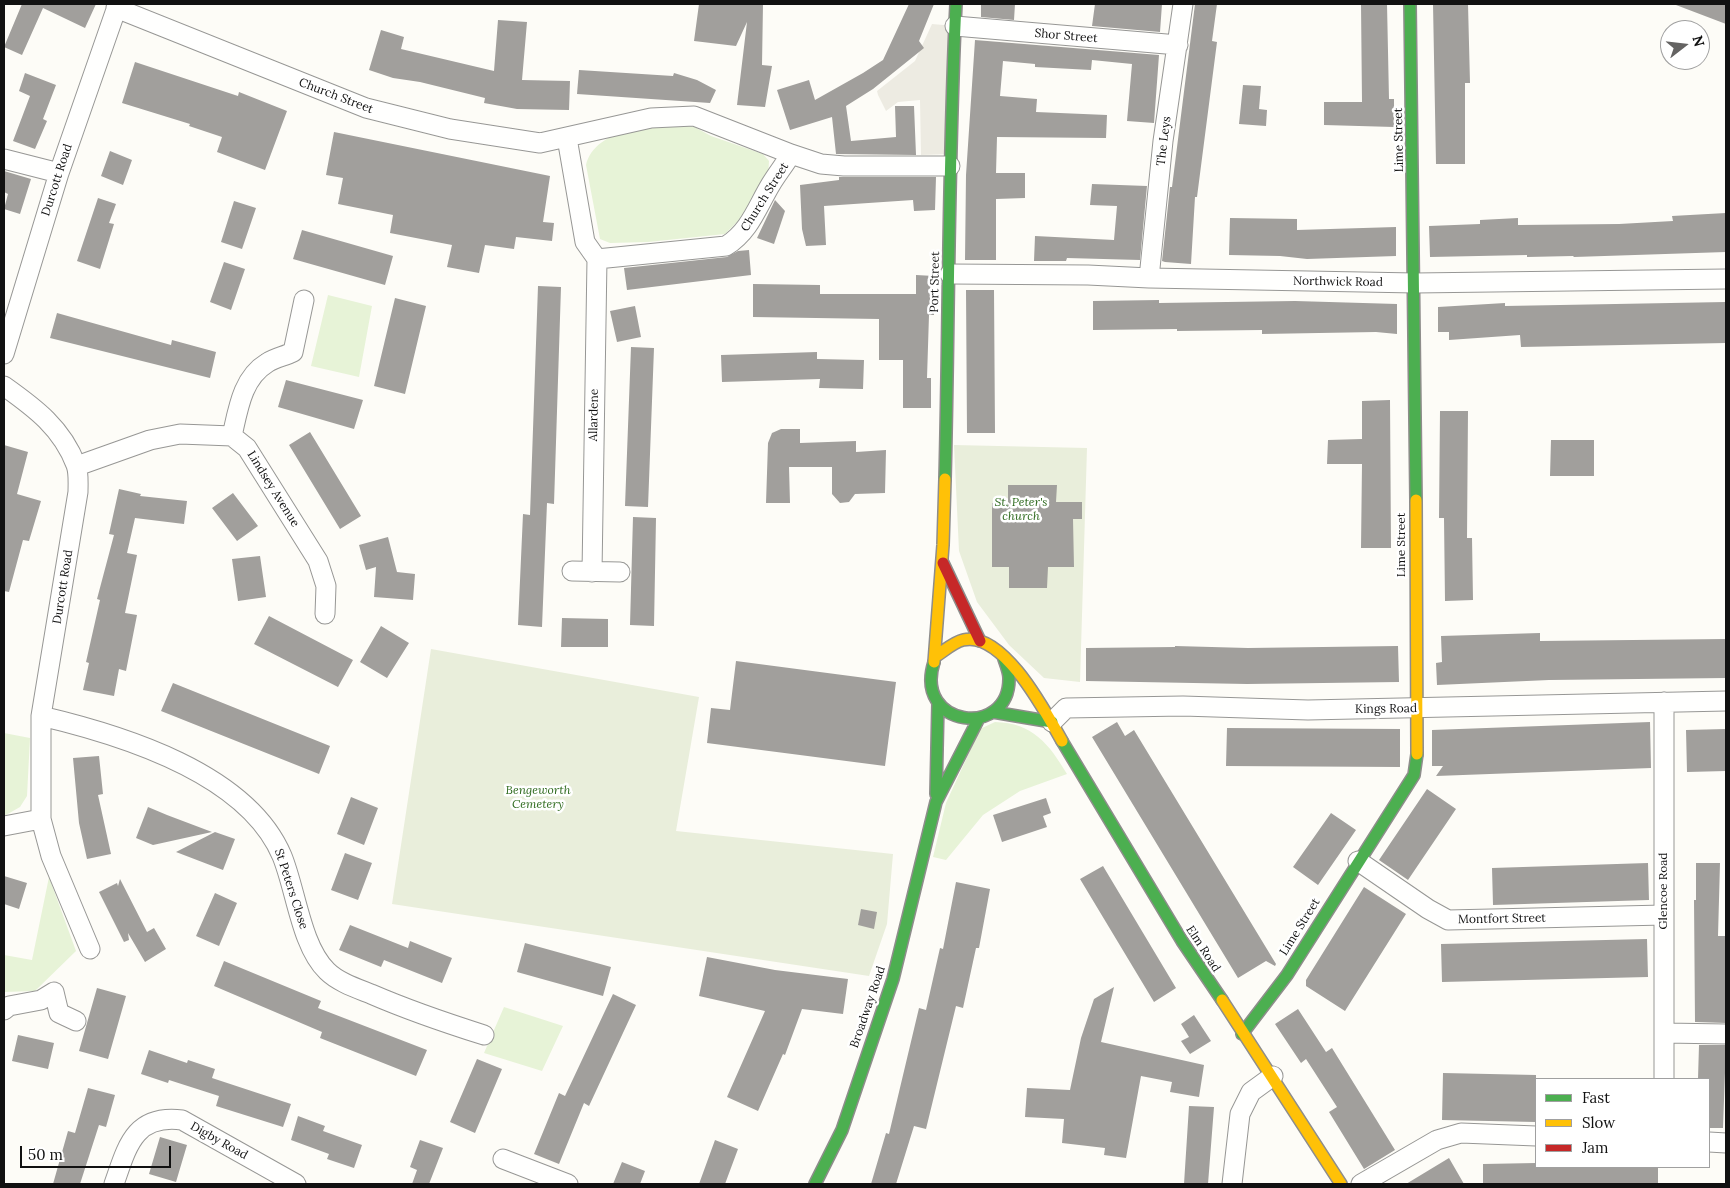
<!DOCTYPE html>
<style>
body{margin:0}
#map{position:relative;width:1730px;height:1188px;overflow:hidden;background:#fdfcf7;font-family:Lora,serif}
canvas{display:block}
.frame{position:absolute;inset:0;border:5px solid #111;pointer-events:none}
.legend{position:absolute;left:1535px;top:1078px;width:175px;height:90px;box-sizing:border-box;background:#fff;border:1px solid #a0a0a0;margin:0;padding:6px 9px;list-style:none;font-size:15px;color:#111}
.legend li{display:flex;align-items:center;gap:10px;height:25px}
.legend b{width:25px;border:1px solid #a0a0a0}
.north{position:absolute;left:1660px;top:20px;width:50px;height:50px;box-sizing:border-box;background:#fff;border:1px solid #a0a0a0;border-radius:50%;rotate:74deg;font-size:14px;font-weight:700;line-height:20px;text-align:center;color:#111}
.north::after{content:'';display:block;margin:auto;width:18px;height:22px;background:#646362;clip-path:polygon(50% 0,100% 100%,50% 72%,0 100%)}
.scale{position:absolute;left:20px;top:1146px;width:151px;height:22px;box-sizing:border-box;border:2px solid #111;border-top:0;padding-left:6px;font-size:15px;line-height:18px;white-space:nowrap;color:#111;-webkit-text-stroke:4px #fff;paint-order:stroke}
</style>
<div id="map">
<canvas width="1730" height="1188"></canvas>
<div class="frame"></div>
<ul class="legend">
<li><b style="height:6px;background:#4caf50"></b>Fast</li>
<li><b style="height:6px;background:#ffc107"></b>Slow</li>
<li><b style="height:6px;background:#c62828"></b>Jam</li>
</ul>
<div class="north">N</div>
<div class="scale">50 m</div>
</div>
<script>
const c = document.querySelector('canvas').getContext('2d');
c.lineJoin = 'round';
function fill(path, color) { c.fillStyle = color; c.fill(path, 'evenodd'); }
function trace(path, color, width, dash) { c.strokeStyle = color; c.lineWidth = width; c.lineCap = dash ? 'butt' : 'round'; c.setLineDash(dash || []); c.stroke(path); }
function write(font, color, halo, rows, align = 'center') {
  c.font = font + ' Lora,serif'; c.lineWidth = 5; c.setLineDash([]); c.textBaseline = 'middle'; c.strokeStyle = halo; c.fillStyle = color; for (const [text, x, y, turn = 0] of rows) {
    c.save(); c.translate(x, y); c.rotate((+turn || 0) * Math.PI / 180); c.textAlign = isNaN(turn) ? turn : align; if (halo) c.strokeText(text, 0, 0); c.fillText(text, 0, 0); c.restore();
  }
}
fill(new Path2D(`
 M689 124 711 136 763 154 769 161 768 177 749 210 725 234 648 242 610 243 600 239 586 165C596 126 656 126 689 124Z
 M328 295 372 306 359 377 311 366Z
 M995 722C1033 723 1049 744 1067 774L1020 791 983 815 946 860 933 857 946 803 980 729Z
 M4 733 30 738 27 796 20 807 6 815H4Z
 M49 877 76 951 35 991 4 992V955L32 960Z
 M504 1007 563 1026 542 1071 484 1053Z`), '#e7f3d7');
fill(new Path2D(`
 M954 445 1087 448 1080 682 1044 678 1009 645 977 602 959 551Z
 M431 649 699 697 676 831 893 854 887 924 869 976 392 904Z`), '#e9eedb');
fill(new Path2D(`
 M932 24 955 26 950 154 921 155 920 100 898 102 886 111 878 95 877 91 915 61Z`), '#edebe2');
fill(new Path2D(`
 M22 4H96L85 28 43 8 22 55 4 47Z
 M699 4H763L762 65 772 66 765 107 737 105 747 22 736 46 694 41Z
 M909 4H934L919 41 924 48 873 89 846 106 851 141 896 137 895 106H914L916 155 836 154 832 117 790 130 777 90 809 80 815 100 863 73 883 60Z
 M981 4H1015L1014 20 981 17Z
 M1095 4H1162L1160 32 1092 26Z
 M1195 4H1217L1212 41 1217 42 1197 197H1195L1191 264 1165 262 1162 261 1170 187H1172Z
 M1361 4H1387L1389 99H1394V127L1324 125V102H1362Z
 M1433 4H1468L1470 83H1465V164H1436Z
 M1676 4H1726V24L1676 5Z
 M498 20 527 22 522 80 570 81 569 110 517 109 484 103 485 98 420 82 393 78 369 70 381 30 404 37 401 49 494 71Z
 M975 40 1159 55 1154 123 1127 121 1132 64 1092 60 1091 70 1035 67V64L1003 61 1000 96 1037 99 1036 112 1107 115 1106 138 997 137 996 173H1025V198L996 199V260H965L966 175Z
 M135 62 238 96 239 92 287 111 265 170 217 152 222 137 189 126 190 124 122 103Z
 M579 70 673 76 674 73 697 80 716 90 710 103 577 94Z
 M25 73 56 85 43 119 47 121 35 149 13 141 30 96 19 91Z
 M1243 85 1261 86 1259 109 1267 110 1266 126 1239 124Z
 M334 132 550 176 543 222 554 223 552 241 516 237 514 249 485 245 479 273 447 267 452 245 390 233 393 215 338 204 343 178 326 175Z
 M110 151 132 160 123 185 101 176Z
 M4 171 31 179 20 214 4 209 8 194 4 192Z
 M839 177H936L935 210 914 211 913 200 824 206 826 245 806 246 802 229 800 185 839 180Z
 M1092 184 1147 186 1140 260 1067 258 1066 261H1034L1035 236 1114 240 1117 206 1090 205Z
 M98 198 116 204 109 223 114 224 100 269 77 261Z
 M775 200 785 211 774 244 757 238Z
 M234 201 256 208 242 249 221 242Z
 M1726 213V252L1574 257 1573 256 1527 257V255L1430 257 1429 226 1480 224V220L1518 218V225L1619 224 1673 221 1672 216Z
 M1230 218 1297 219V230L1396 227V256L1307 259 1280 256 1229 255Z
 M302 230 393 256 385 285 293 259Z
 M749 250 751 275 627 290 624 268 727 257 738 251Z
 M224 262 245 269 231 310 210 302Z
 M916 275 934 276V315H929L927 378H931V408H903V360H879V319L753 317V284L820 285V294H916Z
 M538 286 561 287 554 504 547 503 542 627 518 625 523 514 530 515Z
 M966 290H994L995 433H967Z
 M395 298 426 306 405 394 374 386Z
 M1159 300V303L1295 301 1397 304V334L1376 332 1262 334V330L1177 331V329L1093 330V301Z
 M1726 302V343L1521 347 1520 335 1449 340V332H1438V307L1505 303V306Z
 M635 306 641 337 617 342 610 311Z
 M57 313 171 345 172 340 216 352 210 378 50 338Z
 M631 347 654 348 648 507 625 506Z
 M817 352V359L864 360 863 389 819 388 820 379 722 382 721 355Z
 M286 380 363 400 354 429 278 407Z
 M1390 400 1391 548H1361L1362 464H1327L1328 440 1362 439V401Z
 M1440 411H1468L1467 538H1472L1473 600 1445 601 1444 518H1439Z
 M781 429H800V443L856 441V452L886 450 885 493 855 494 849 502 840 503 832 494V467H789L790 503H766L768 443 772 433Z
 M310 432 361 516 340 529 289 445Z
 M1551 440H1594V476H1550Z
 M4 445 28 452 17 494 41 501 29 541 23 540 9 592 4 591Z
 M1008 485H1057L1056 502H1082V519H1073L1074 567H1048L1047 588H1009V567H992V503H1008Z
 M119 489 141 494 140 496 187 501 184 524 135 518 127 553 137 555 125 613 137 615 126 671 119 669 114 696 83 690 89 663 86 662 100 600 97 599 114 535 109 534Z
 M233 493 258 526 237 541 212 508Z
 M633 517 656 518 654 626 630 625Z
 M388 537 397 572 415 574 413 600 374 597 376 567 366 570 359 545Z
 M260 556 266 597 238 601 232 559Z
 M269 616 353 660 338 687 254 644Z
 M562 618 608 619V647H561Z
 M381 626 409 643 387 678 360 662Z
 M1540 633V641L1726 639V678L1549 680 1437 685 1436 663 1442 662 1441 636Z
 M1175 646 1248 648 1398 646 1399 682 1247 684 1086 681V648L1175 647Z
 M736 661 896 682 885 766 707 743 711 708 730 710Z
 M173 683 330 746 319 774 161 711Z
 M1117 722 1125 736 1134 730 1276 964 1275 966 1266 961 1238 978 1092 737Z
 M1650 722 1651 768 1436 776 1443 766H1432V730Z
 M1227 728 1400 729V767L1226 766Z
 M1726 729V771L1687 772 1686 730Z
 M99 756 103 794 98 795 111 854 87 859 79 823 73 758Z
 M1427 789 1456 809 1408 880 1379 860Z
 M351 797 378 808 364 845 337 834Z
 M1046 798 1051 813 1043 816 1047 827 1002 842 993 815Z
 M148 807 167 815 212 832 153 845 136 838Z
 M1331 813 1356 830 1318 885 1293 867Z
 M215 832 235 839 223 870 176 852Z
 M345 853 372 863 358 900 331 890Z
 M1648 863 1649 900 1493 905 1492 868Z
 M1696 863H1720L1718 936H1726V1023L1695 1022 1694 900H1696Z
 M1103 866 1176 988 1154 1002 1080 879Z
 M4 876 27 883 19 909 4 904Z
 M120 879 147 932 154 928 166 949 145 962 128 933 129 940 124 942 99 892 117 883 118 886Z
 M956 882 990 889 979 948H976L963 1008 956 1006 926 1129 914 1126 896 1184H871L886 1133 889 1134 919 1008 926 1010 940 948 943 949Z
 M1364 887 1406 914 1345 1011 1306 986V980Z
 M215 893 237 903 219 946 196 936Z
 M861 909 877 912 874 929 858 925Z
 M350 925 408 948 410 941 452 958 442 983 384 960 381 967 339 950Z
 M1647 939 1648 977 1442 982 1441 944Z
 M525 943 611 967 603 996 517 972Z
 M707 957 775 970 848 979 843 1014 802 1009 785 1055 783 1054 758 1111 727 1097 765 1011 699 996Z
 M224 961 321 1001 318 1008 427 1050 416 1076 320 1038 322 1032 214 986Z
 M1114 987 1101 1042 1204 1065 1199 1097 1170 1092 1172 1082 1141 1076 1126 1158 1104 1155 1105 1148 1062 1143 1064 1119 1025 1117 1027 1088 1070 1090 1081 1038 1094 999Z
 M97 988 126 996 108 1059 79 1051Z
 M613 994 636 1005 589 1106 584 1103 559 1164 534 1154 559 1093 565 1096Z
 M1298 1009 1326 1052 1332 1048 1395 1150 1364 1169 1329 1112 1337 1107 1306 1059 1301 1063 1275 1024Z
 M1194 1015 1211 1041 1190 1054 1181 1041 1189 1037 1181 1024Z
 M18 1035 54 1043 48 1069 12 1061Z
 M1699 1045H1726L1723 1128H1709V1079H1698Z
 M149 1050 187 1063 188 1060 215 1069 212 1078 291 1104 283 1127 216 1106 219 1096 169 1080 168 1083 141 1074Z
 M477 1059 502 1069 475 1133 450 1122Z
 M1443 1073 1536 1075V1122L1442 1120Z
 M88 1088 115 1095 106 1127 99 1125 80 1184H53L68 1131 75 1133Z
 M1189 1106 1214 1107 1208 1184H1184Z
 M298 1116 325 1126 323 1131 362 1145 354 1168 327 1159 329 1154 291 1140Z
 M160 1137 187 1145 176 1182 149 1174Z
 M420 1140 443 1148 429 1184H412L417 1170 410 1167Z
 M715 1140 738 1149 725 1184H699Z
 M1449 1158 1464 1184H1406Z
 M622 1162 645 1171 640 1184H613Z
 M1536 1163V1167H1658V1184H1483V1164Z`), '#a19f9c');
const street = new Path2D(`
 M116 8 366 108 450 129 540 143 651 118 694 116 791 154C785 164 777 174 771 184 757 207 750 231 726 246L597 259 585 242 567 138
 M955 26 1178 45
 M791 154 821 164 844 166H950
 M4 159 59 173
 M950 274 1088 275 1149 278 1415 283 1726 279
 M1149 278 1163 141 1183 4
 M4 354 59 173 118 4
 M4 386C35 408 62 428 76 465 79 473 78 484 78 492L41 716V819L51 856 90 949
 M232 436C238 410 242 378 267 363 274 358 285 356 293 352L304 300
 M77 466 150 440 180 434 232 436 247 448 318 561 326 586 325 614
 M572 571 620 572
 M592 572 597 259
 M41 716C122 735 247 773 282 856 296 890 301 946 327 971 338 982 356 988 371 994 408 1010 446 1023 484 1035
 M1052 722 1066 708 1183 706 1308 710 1726 701
 M4 826 41 819
 M1358 861 1428 909 1448 920 1664 915
 M4 1010 9 1006 41 1000 54 992 59 1013 76 1021
 M1665 1033 1726 1034
 M1664 1079V702
 M1709 1142 1726 1143
 M503 1159 568 1184
 M114 1184C127 1147 134 1114 182 1120L296 1184
 M1232 1184 1240 1114 1251 1092 1273 1076
 M1361 1184 1437 1140 1461 1133 1536 1136`);
const fast = new Path2D(`
 M1410 4 1416 500
 M945 479C949 321 948 162 956 4
 M934 662C913 728 1010 739 1009 678 1009 672 1006 665 1004 659
 M993 712 1052 722
 M1062 741 1182 941 1222 1000
 M936 794 938 703
 M1242 1034 1287 975 1414 775 1417 754
 M815 1184 842 1130 893 979 936 802 979 718`);
const slow = new Path2D(`
 M1416 500 1417 754
 M936 656C944 651 954 642 963 640 1003 630 1046 713 1062 741
 M934 662 943 545 945 479
 M1222 1000 1341 1184`);
const jam = new Path2D(`
 M943 563 980 641`);
trace(street, '#979795', 21);
trace(fast, '#8e8d8b', 14);
trace(slow, '#8e8d8b', 14);
trace(jam, '#8e8d8b', 14);
trace(street, '#fffffe', 19);
trace(fast, '#4caf50', 11);
trace(slow, '#ffc107', 11);
trace(jam, '#c62828', 11);
write('12px', '#111', '#fff', [
 ["Shor Street",1066,36,5],
 ["Church Street",336,96,21],
 ["Lime Street",1399,140,-91],
 ["The Leys",1164,141,-83],
 ["Durcott Road",57,180,-72],
 ["Church Street",765,197,-58],
 ["Port Street",935,282,-89],
 ["Northwick Road",1338,282,1],
 ["Allardene",594,415,-89],
 ["Lindsey Avenue",273,489,58],
 ["Lime Street",1402,545,-90],
 ["Durcott Road",63,587,-81],
 ["Kings Road",1386,709,-1],
 ["St Peters Close",291,889,72],
 ["Glencoe Road",1664,891,-90],
 ["Montfort Street",1502,919,-1],
 ["Lime Street",1300,927,-58],
 ["Elm Road",1203,949,57],
 ["Broadway Road",868,1007,-71],
 ["Digby Road",219,1141,29]
]);
write('italic 12px', '#2f6b1f', '#fff', [
 ["St. Peter's",1021,503],
 ["church",1021,517],
 ["Bengeworth",538,791],
 ["Cemetery",538,805]
]);
</script>
